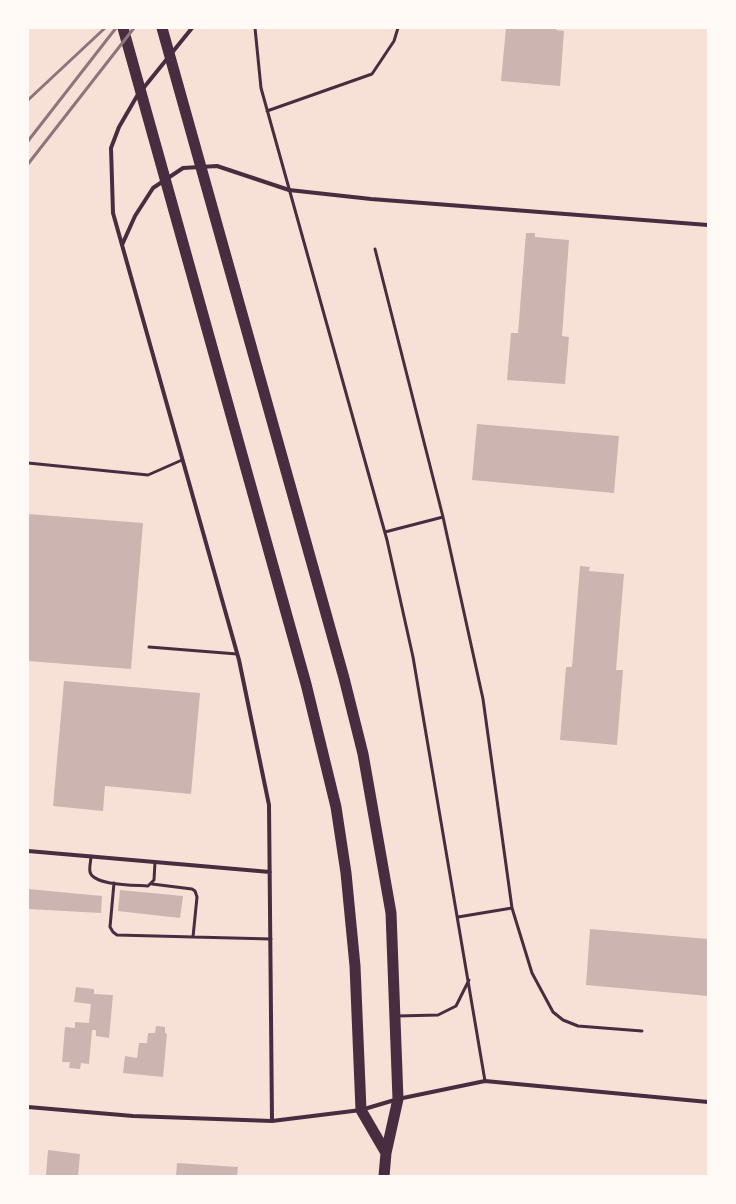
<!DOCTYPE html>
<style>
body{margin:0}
#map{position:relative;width:736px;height:1204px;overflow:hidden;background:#f7e1d7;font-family:"IBM Plex Sans",sans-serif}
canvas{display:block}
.frame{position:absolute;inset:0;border:29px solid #fffaf5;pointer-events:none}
</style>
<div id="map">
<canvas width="736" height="1204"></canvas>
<div class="frame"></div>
</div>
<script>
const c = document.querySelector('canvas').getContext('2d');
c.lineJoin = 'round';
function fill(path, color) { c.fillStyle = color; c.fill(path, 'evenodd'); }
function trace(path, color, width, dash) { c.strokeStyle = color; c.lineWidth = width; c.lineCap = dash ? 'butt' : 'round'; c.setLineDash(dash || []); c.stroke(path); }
fill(new Path2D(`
 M506 28H557L556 30 564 31 560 86 501 81Z
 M526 233H535V237L569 240 562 336 569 337 565 384 507 380 511 333H518Z
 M477 424 619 436 614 493 472 480Z
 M28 514 143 523 131 669 28 661Z
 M580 566 590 567 589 571 624 574 616 670H623L617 745 560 740 566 667H572Z
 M64 681 200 693 191 794 105 786 103 811 53 806Z
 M28 889 102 896 101 913 28 909Z
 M120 890 183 896 180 918 118 911Z
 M590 929 708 939V996L586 985Z
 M76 987 94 989V994L113 995 109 1038 96 1036V1030H92L89 1064 81 1063 80 1069 69 1068 70 1062H62L65 1027 75 1028V1022L89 1023 91 1004 74 1002Z
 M156 1026 165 1027V1033L167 1034 163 1077 123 1073 125 1056 137 1058 139 1043H147L148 1033H155Z
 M48 1150 80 1154 78 1176 46 1175Z
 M177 1163 238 1167 237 1176H176Z`), '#ccb4b1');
trace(new Path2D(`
 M255 28 261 88 387 540 413 657 485 1081
 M267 111 372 74 394 41 398 28
 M375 249 443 517
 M28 463 148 475 182 460
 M385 532 443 517 483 699 512 908 458 917
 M149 647 237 654
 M91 856C91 861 89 867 90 872 94 886 136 885 148 886L154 880 155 862
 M114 883 110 927 113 932 117 935 271 939
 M152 884 192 889 195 891 197 897 193 937
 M512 908 532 973 553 1012 563 1020 578 1026 642 1031
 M397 1016 438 1015 456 1006 469 980`), '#4a2c40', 3);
trace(new Path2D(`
 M192 28 137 96 119 127 111 148 113 213 239 660 269 805 272 1121
 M122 245 135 216 153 188 183 168 217 166 289 190 371 199 708 225
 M28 851 270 872
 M28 1107 133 1116 272 1121 361 1110 398 1099 485 1081 708 1102`), '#4a2c40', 4);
trace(new Path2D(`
 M123 28 306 684 336 807 346 873 355 966 361 1110 386 1153
 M162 28 344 678 363 754 391 913 398 1099 386 1153 384 1176`), '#4a2c40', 11);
trace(new Path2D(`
 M28 100 105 28
 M28 141 116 28
 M28 164 134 28`), '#8f747c', 3);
</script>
